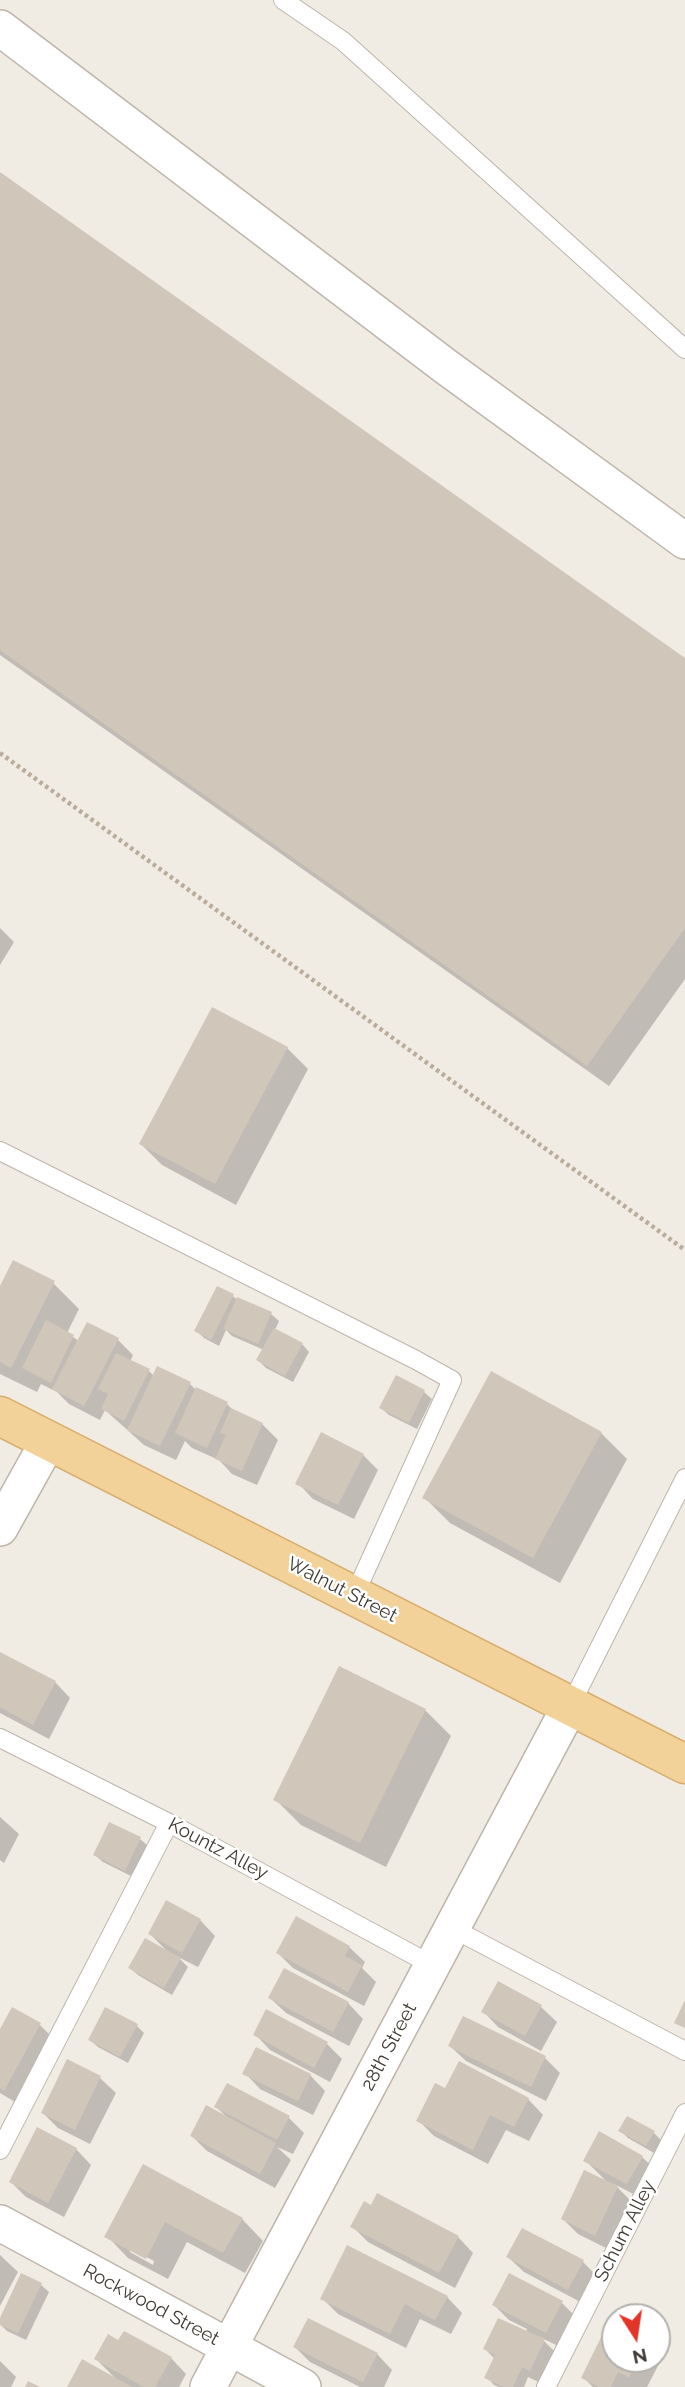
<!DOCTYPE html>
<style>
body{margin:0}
#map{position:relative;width:685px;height:2387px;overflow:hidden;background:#f0ebe3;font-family:Raleway,sans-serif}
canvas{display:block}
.north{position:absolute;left:601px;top:2303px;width:70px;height:70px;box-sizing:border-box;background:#fff;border:2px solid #b3b1ae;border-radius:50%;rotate:168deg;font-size:19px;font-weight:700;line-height:28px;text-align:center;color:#413b34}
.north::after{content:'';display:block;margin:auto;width:24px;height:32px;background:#e33427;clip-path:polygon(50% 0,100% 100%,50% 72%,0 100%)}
</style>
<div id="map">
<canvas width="685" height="2387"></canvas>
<div class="north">N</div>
</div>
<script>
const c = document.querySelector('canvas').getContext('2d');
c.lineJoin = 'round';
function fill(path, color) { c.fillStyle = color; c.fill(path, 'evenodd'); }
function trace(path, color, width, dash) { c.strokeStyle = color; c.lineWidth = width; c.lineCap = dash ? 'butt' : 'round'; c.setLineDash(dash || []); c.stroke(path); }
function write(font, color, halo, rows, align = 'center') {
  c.font = font + ' Raleway,sans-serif'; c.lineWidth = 5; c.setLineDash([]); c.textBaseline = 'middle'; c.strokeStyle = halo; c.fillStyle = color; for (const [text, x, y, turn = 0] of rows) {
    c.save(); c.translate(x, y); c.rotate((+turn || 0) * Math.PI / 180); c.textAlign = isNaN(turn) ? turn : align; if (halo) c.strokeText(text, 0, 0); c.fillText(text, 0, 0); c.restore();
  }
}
fill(new Path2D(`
 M0 174 685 660V979L609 1086 0 655Z
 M0 928 14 942 0 965Z
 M287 1048 308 1069 236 1205 162 1165 141 1144Z
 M53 1283 79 1309 67 1333 79 1341 118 1340 133 1355 130 1362 149 1371 154 1376 190 1384 195 1389 227 1404 234 1411 262 1424 278 1440 257 1485 232 1474 219 1460 192 1448 185 1441 176 1460 144 1445 105 1410 100 1420 69 1404 57 1392 41 1384 37 1392 0 1374V1290Z
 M233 1296 237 1300 271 1314 279 1321 275 1330 302 1344 309 1352 293 1382 266 1368 258 1360 264 1350 232 1336 226 1330 219 1346 204 1338 196 1330Z
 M397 1378 424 1392 432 1399 417 1429 389 1415 381 1408Z
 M601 1433 627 1459 560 1583 450 1523 424 1497Z
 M363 1455 378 1470 354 1519 313 1499 298 1483Z
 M0 1654 55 1682 70 1698 49 1739 0 1713Z
 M340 1668 425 1710 451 1736 386 1867 301 1825 275 1799Z
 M0 1817 19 1834 4 1863 0 1860Z
 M140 1839 148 1846 133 1877 103 1862 95 1855Z
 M200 1920 215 1936 198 1967 178 1957 188 1967 172 1995 138 1975 130 1968 167 1951 150 1934Z
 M349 1947 365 1962 362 1968 376 1982 364 2006 293 1968 278 1953Z
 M499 1983 541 2007 557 2022 541 2051 498 2027 483 2011Z
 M270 1998 348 2003 363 2019 349 2046 286 2013Z
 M40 2025 55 2040 20 2105 0 2093V2033Z
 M137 2026 144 2033 128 2063 98 2047 90 2040Z
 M255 2034 327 2044 342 2059 330 2082 270 2050Z
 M450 2046 545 2058 560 2073 546 2101 466 2061Z
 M245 2073 310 2075 325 2091 313 2115 260 2089Z
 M100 2078 116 2093 90 2144 58 2128 43 2113Z
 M446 2090 528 2099 543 2115 529 2141 506 2130 488 2164 434 2136 418 2120Z
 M216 2107 289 2118 304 2133 293 2154 277 2147 291 2160 275 2188 207 2151 192 2136 228 2118Z
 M621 2131 654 2133 661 2140 654 2153 628 2138Z
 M76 2149 91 2165 64 2217 26 2197 11 2182Z
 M642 2157 658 2172 643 2199 614 2184 633 2203 610 2250 578 2234 563 2219 607 2182 586 2161Z
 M144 2167 242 2219 263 2241 245 2273 187 2242 168 2279 128 2258 107 2236ZM130 2248 154 2261 153 2265 130 2252Z
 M352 2226 458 2237 473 2253 455 2288 368 2242Z
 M0 2255 18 2272 0 2306Z
 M508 2257 583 2262 598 2277 584 2304 524 2272Z
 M22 2275 41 2285 49 2292 26 2340 7 2331 0 2324Z
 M447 2297 462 2313 451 2334 420 2319 406 2348 338 2314 322 2298Z
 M562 2303 577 2318 562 2348 540 2337 559 2356 545 2385 528 2377 524 2387H499L494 2385 487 2377 495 2359 485 2349 526 2332 527 2329 509 2320 494 2305Z
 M615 2328V2359H657V2356L661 2360 647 2387H593L583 2377Z
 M119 2342 171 2358 186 2374 179 2387H69L116 2379 96 2359Z
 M295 2347 377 2354 392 2370 384 2387H360L310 2362Z
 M0 2361 16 2377 11 2387H0Z`), '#0003');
fill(new Path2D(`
 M0 172 685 658V928L587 1066 0 650Z
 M212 1007 288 1047 215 1184 139 1144Z
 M13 1260 55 1281 11 1368 0 1362V1286Z
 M217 1286 234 1294 211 1340 194 1331Z
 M237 1297 272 1312 258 1344 223 1329Z
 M46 1320 74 1335 51 1383 22 1368Z
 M87 1322 119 1338 84 1406 52 1389Z
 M274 1328 303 1343 285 1376 256 1360Z
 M116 1353 150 1369 124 1421 101 1409 108 1394 98 1389Z
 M157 1366 191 1382 160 1446 127 1430Z
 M491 1371 602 1432 533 1558 422 1498Z
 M396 1375 425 1390 409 1423 379 1408Z
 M196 1387 228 1402 207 1448 175 1433Z
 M231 1408 263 1423 242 1471 215 1459 226 1435 220 1433Z
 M321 1432 364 1454 338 1505 295 1484Z
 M0 1652 56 1681 33 1725 0 1707Z
 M339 1666 426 1709 360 1843 273 1800Z
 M109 1822 141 1837 125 1871 93 1855Z
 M166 1900 201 1919 182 1953 148 1934Z
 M296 1916 350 1946 345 1956 362 1965 348 1992 276 1953Z
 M145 1938 181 1958 164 1988 128 1968Z
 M284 1968 349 2002 333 2032 268 1998Z
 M498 1981 542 2005 525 2036 481 2012Z
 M685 2000V2028L674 2023Z
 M12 2007 41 2023 4 2091 0 2088V2029Z
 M105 2007 138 2024 120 2057 88 2040Z
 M266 2009 328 2042 314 2068 253 2035Z
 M463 2016 546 2056 531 2087 448 2046Z
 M256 2047 311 2074 298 2101 242 2074Z
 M67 2059 101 2076 75 2130 41 2113Z
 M459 2061 529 2098 514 2127 490 2115 473 2150 416 2121 435 2083 445 2088Z
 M227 2083 290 2116 277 2140 214 2107Z
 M206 2105 276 2143 260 2174 190 2136Z
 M627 2116 655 2131 646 2146 618 2131Z
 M37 2127 77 2148 48 2203 9 2182Z
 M599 2131 643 2156 627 2184 583 2161Z
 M143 2164 243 2218 223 2253 165 2222 146 2259 104 2237Z
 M584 2170 618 2186 595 2236 561 2219Z
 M377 2193 459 2236 439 2273 350 2227 364 2201 371 2205Z
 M522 2228 584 2260 568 2290 506 2257Z
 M347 2245 448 2296 435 2320 405 2304 390 2334 320 2299Z
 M21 2273 42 2283 18 2333 0 2325V2318Z
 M509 2273 563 2301 546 2333 492 2305Z
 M308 2318 378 2353 363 2382 293 2347Z
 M498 2318 545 2339 530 2371 522 2367 513 2387H504L484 2378 495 2355 483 2349Z
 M608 2323 615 2327V2359H639L629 2377 618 2372 611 2387H599L581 2378Z
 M124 2331 172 2357 155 2387H144L94 2359 108 2334 118 2340Z
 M82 2359 132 2387H67Z
 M28 2381 40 2387H25Z`), '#d0c6ba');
const lane = new Path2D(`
 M283 0 343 41 685 349
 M0 1151 416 1360 452 1380 354 1596
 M570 1706 685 1478
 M0 1738 169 1823 432 1965
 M452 1928 685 2051
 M0 2150 169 1823
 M546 2387 685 2113`);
const street = new Path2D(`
 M0 28 445 366 685 541
 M0 1528 49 1440
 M0 2223 303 2387
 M208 2387 570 1706`);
const primary = new Path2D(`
 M0 1416 685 1764`);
trace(lane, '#bdb5aa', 20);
trace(street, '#bdb5aa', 38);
trace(primary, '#d6ad6b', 41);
trace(new Path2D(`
 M0 753 685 1250`), '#baac9a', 4.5, [3.5, 3.5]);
trace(lane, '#fff', 18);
trace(street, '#fff', 35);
trace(primary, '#f3d299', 38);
write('19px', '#413b34', '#fff', [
 ["Walnut Street",342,1590,27],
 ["Kountz Alley",218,1849,28],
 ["28th Street",389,2047,-62],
 ["Schum Alley",625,2231,-63],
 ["Rockwood Street",151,2305,28]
]);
</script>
